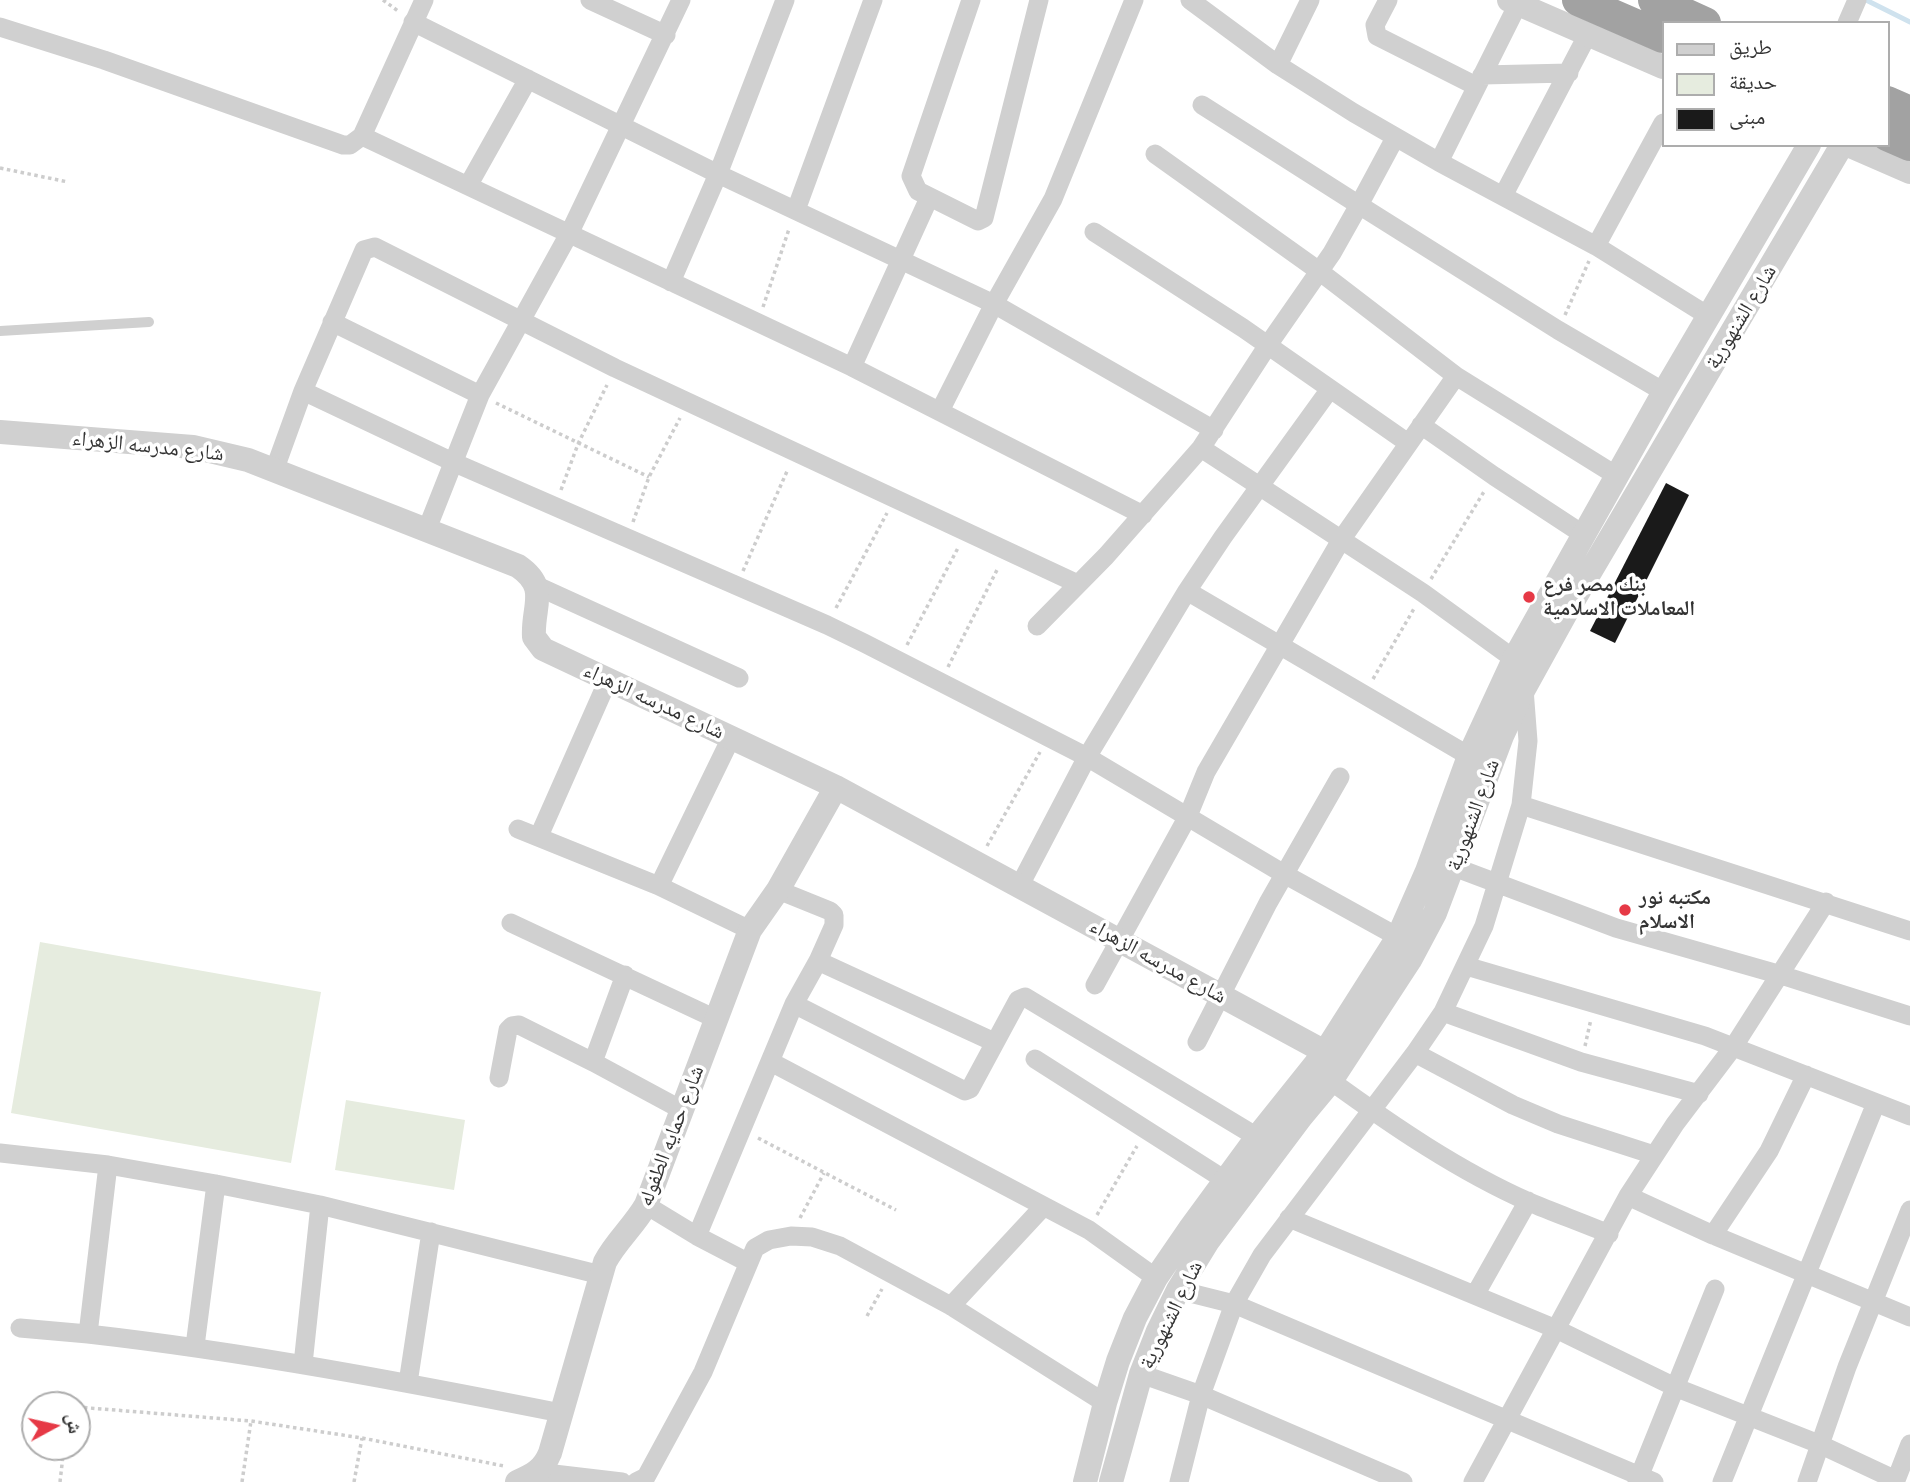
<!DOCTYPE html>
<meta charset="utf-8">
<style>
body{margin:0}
#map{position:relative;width:1910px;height:1482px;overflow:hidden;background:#fff;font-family:"Public Sans","Noto Naskh Arabic",sans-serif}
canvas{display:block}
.legend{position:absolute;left:1662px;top:21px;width:228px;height:126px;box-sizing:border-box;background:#fff;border:2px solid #adadad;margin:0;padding:9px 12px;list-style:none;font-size:21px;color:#333}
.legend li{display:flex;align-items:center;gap:14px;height:35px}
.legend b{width:35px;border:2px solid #adadad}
.north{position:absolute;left:21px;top:1391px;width:70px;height:70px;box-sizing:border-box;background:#fff;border:2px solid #adadad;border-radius:50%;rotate:82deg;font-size:19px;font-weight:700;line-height:28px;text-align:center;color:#333}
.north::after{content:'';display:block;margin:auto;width:24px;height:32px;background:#e63946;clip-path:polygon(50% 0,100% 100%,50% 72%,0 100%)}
</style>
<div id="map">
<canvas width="1910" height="1482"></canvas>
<ul class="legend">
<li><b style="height:9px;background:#d0d0d0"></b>طريق</li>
<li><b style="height:19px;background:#e6ecdf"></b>حديقة</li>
<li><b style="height:19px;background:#1a1a1a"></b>مبنى</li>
</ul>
<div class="north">ش</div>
</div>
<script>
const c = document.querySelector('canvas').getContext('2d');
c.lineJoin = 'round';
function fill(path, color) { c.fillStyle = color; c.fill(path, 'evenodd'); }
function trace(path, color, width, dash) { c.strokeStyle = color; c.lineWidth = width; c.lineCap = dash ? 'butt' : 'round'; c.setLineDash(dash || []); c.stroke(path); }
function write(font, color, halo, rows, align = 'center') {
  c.font = font + ' "Public Sans","Noto Naskh Arabic",sans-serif'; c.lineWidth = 7; c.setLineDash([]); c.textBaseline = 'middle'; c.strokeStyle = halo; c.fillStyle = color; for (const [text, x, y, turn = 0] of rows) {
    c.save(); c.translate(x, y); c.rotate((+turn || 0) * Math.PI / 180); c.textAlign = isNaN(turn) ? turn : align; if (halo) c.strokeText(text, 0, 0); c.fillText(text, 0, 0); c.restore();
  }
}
fill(new Path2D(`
 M40 942 321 992 291 1163 11 1113Z
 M346 1100 465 1120 454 1190 335 1170Z`), '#e6ecdf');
trace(new Path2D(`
 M1866 0 1910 22`), '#cfe2ee', 5);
fill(new Path2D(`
 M1666 483 1689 495 1615 643 1590 631Z`), '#1a1a1a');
trace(new Path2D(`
 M383 0 398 11
 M0 168 68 182
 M763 307 789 229
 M1565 315 1589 261
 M496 403 649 477
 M561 490 578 444 607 385
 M633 522 649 477 680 418
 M743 571 788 469
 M1431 579 1485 490
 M836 608 887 513
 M907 645 959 546
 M948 667 998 568
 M1373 679 1415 607
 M987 846 1040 752
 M1585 1046 1591 1019
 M758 1138 896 1210
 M1097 1215 1137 1146
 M800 1218 824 1173
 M867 1316 882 1289
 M77 1407 251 1421 362 1438 504 1466
 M60 1482 64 1447
 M242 1482 251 1421
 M354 1482 362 1438`), '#cdcdcd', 3.5, [3.5, 3.5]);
trace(new Path2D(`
 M0 331 149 322`), '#d0d0d0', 10);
trace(new Path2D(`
 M590 0 666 35
 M971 0 911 176 918 191 978 221 984 218 1039 0
 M1190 0 1278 65 1354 113 1439 162 1596 246 1710 317
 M1388 0 1375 25 1377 36 1476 86
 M413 22 718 174 994 304 1214 430
 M1847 23 1857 0
 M0 27 104 60 343 145H350L362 136 424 0
 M1278 65 1310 0
 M1482 75 1569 73
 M1202 105 1359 205 1395 138
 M362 136 852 367 1143 515
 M1155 154 1319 271 1456 376 1617 476
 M1439 162 1518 4
 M469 184 528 79
 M1503 196 1588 34
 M796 210 873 0
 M1094 232 1243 328 1408 443
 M1596 246 1663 123
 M671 282 718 174 785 0
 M332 322 480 395
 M852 367 929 198
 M303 391 455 463 827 625 864 643 1087 757 1284 874 1398 937
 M940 411 994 304 1053 199 1134 0
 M1421 425 1494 476 1584 535
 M1201 448 1423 593 1514 659
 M274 471 303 391 364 250 375 247 615 368 1078 584
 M427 529 480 395 570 232 681 0
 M537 586 739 678
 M1187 591 1469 756
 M1037 626 1106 556 1201 448 1268 345 1332 253 1359 205 1558 330 1664 392
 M731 738 659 886 750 930
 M1521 805 1910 931
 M518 829 659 886
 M539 836 608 680
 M1454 867 1616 928 1781 975 1910 1016
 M1020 885 1087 757 1187 591 1223 537 1330 389
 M511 923 716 1019
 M818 961 994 1042
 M1466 966 1705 1036 1910 1116
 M1095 985 1188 816 1206 772 1341 540 1456 376
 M794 1004 965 1091 970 1089 1018 1000 1025 997 1257 1137
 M1443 1012 1581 1062 1699 1094
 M1197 1042 1268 903 1340 777
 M1415 1053 1513 1105 1558 1124 1654 1155
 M1035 1059 1225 1180
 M593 1062 625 975
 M771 1062 1089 1230 1156 1278
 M499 1078 508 1030 512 1026 519 1025 593 1062 682 1110
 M1331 1081C1393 1126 1459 1171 1529 1202 1555 1213 1583 1223 1609 1234
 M0 1153 108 1165 88 1334C247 1352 404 1382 561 1413
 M108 1165 216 1184 320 1205 601 1275
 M1628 1196 1713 1235 1910 1317
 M646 1205 697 1236 747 1262
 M1289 1218 1556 1329 1677 1388 1819 1444 1896 1480 1895 1482
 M1713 1235 1769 1151 1806 1075
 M697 1236 794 1004 818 961 834 925V915L830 911 778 890
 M1178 1290 1234 1304 1654 1482
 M1475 1295 1528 1201
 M951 1306 1043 1207
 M20 1328 88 1334
 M195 1346 216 1184
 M303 1364 320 1205
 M1141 1374 1201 1395 1403 1482
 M408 1383 431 1232
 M537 1472 622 1482
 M1896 1480 1910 1444
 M636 1482 646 1477 703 1372 755 1248 769 1240 791 1236 812 1237 840 1246 951 1306 1105 1403
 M1179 1482 1201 1395 1234 1304 1262 1255 1415 1053 1443 1012 1484 926 1521 805 1528 741 1524 689
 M1473 1482 1628 1196 1675 1124 1734 1046 1826 902
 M1637 1482 1715 1289
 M1722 1482 1876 1103
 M1807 1482 1847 1367 1910 1210`), '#d0d0d0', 19);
trace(new Path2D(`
 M1509 0 1663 67
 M1848 145 1910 172
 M0 432 193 447 248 460 518 566C550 588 532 606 534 637L543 649 836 787 1325 1052
 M517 1482C533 1475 543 1470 550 1453L605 1262C616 1241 634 1226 646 1205L750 930 778 890 836 787
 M1085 1482 1105 1403 1118 1361 1135 1318 1156 1278 1191 1227 1257 1137 1325 1052 1398 937 1427 871 1469 756 1514 659 1664 392 1809 145
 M1111 1482 1141 1374 1158 1331 1178 1290 1208 1241 1301 1117 1331 1081 1410 960 1435 913 1502 736 1524 689 1566 613 1842 145`), '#d0d0d0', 24);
trace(new Path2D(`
 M1578 0 1663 37
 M1654 0 1705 23
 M1887 102 1910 112
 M1887 135 1910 145`), '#a2a2a2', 32);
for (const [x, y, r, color] of [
 [1529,597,7,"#e63946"],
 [1625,910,7,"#e63946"]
]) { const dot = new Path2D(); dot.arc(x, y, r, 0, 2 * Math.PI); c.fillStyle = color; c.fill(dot); trace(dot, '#fff', 2.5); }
write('21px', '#333', '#fff', [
 ["شارع الشنهورية",1741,317,-59],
 ["شارع مدرسه الزهراء",148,446,6],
 ["شارع مدرسه الزهراء",654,701,25],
 ["شارع الشنهورية",1473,815,-70],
 ["شارع مدرسه الزهراء",1158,961,29],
 ["شارع حمايه الطفوله",671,1136,-69],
 ["شارع الشنهورية",1171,1315,-64]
]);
write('bold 21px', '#333', '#fff', [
 ["بنك مصر فرع",1543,585],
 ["المعاملات الاسلامية",1543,609],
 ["مكتبه نور",1639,898],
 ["الاسلام",1639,922]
], 'left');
</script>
